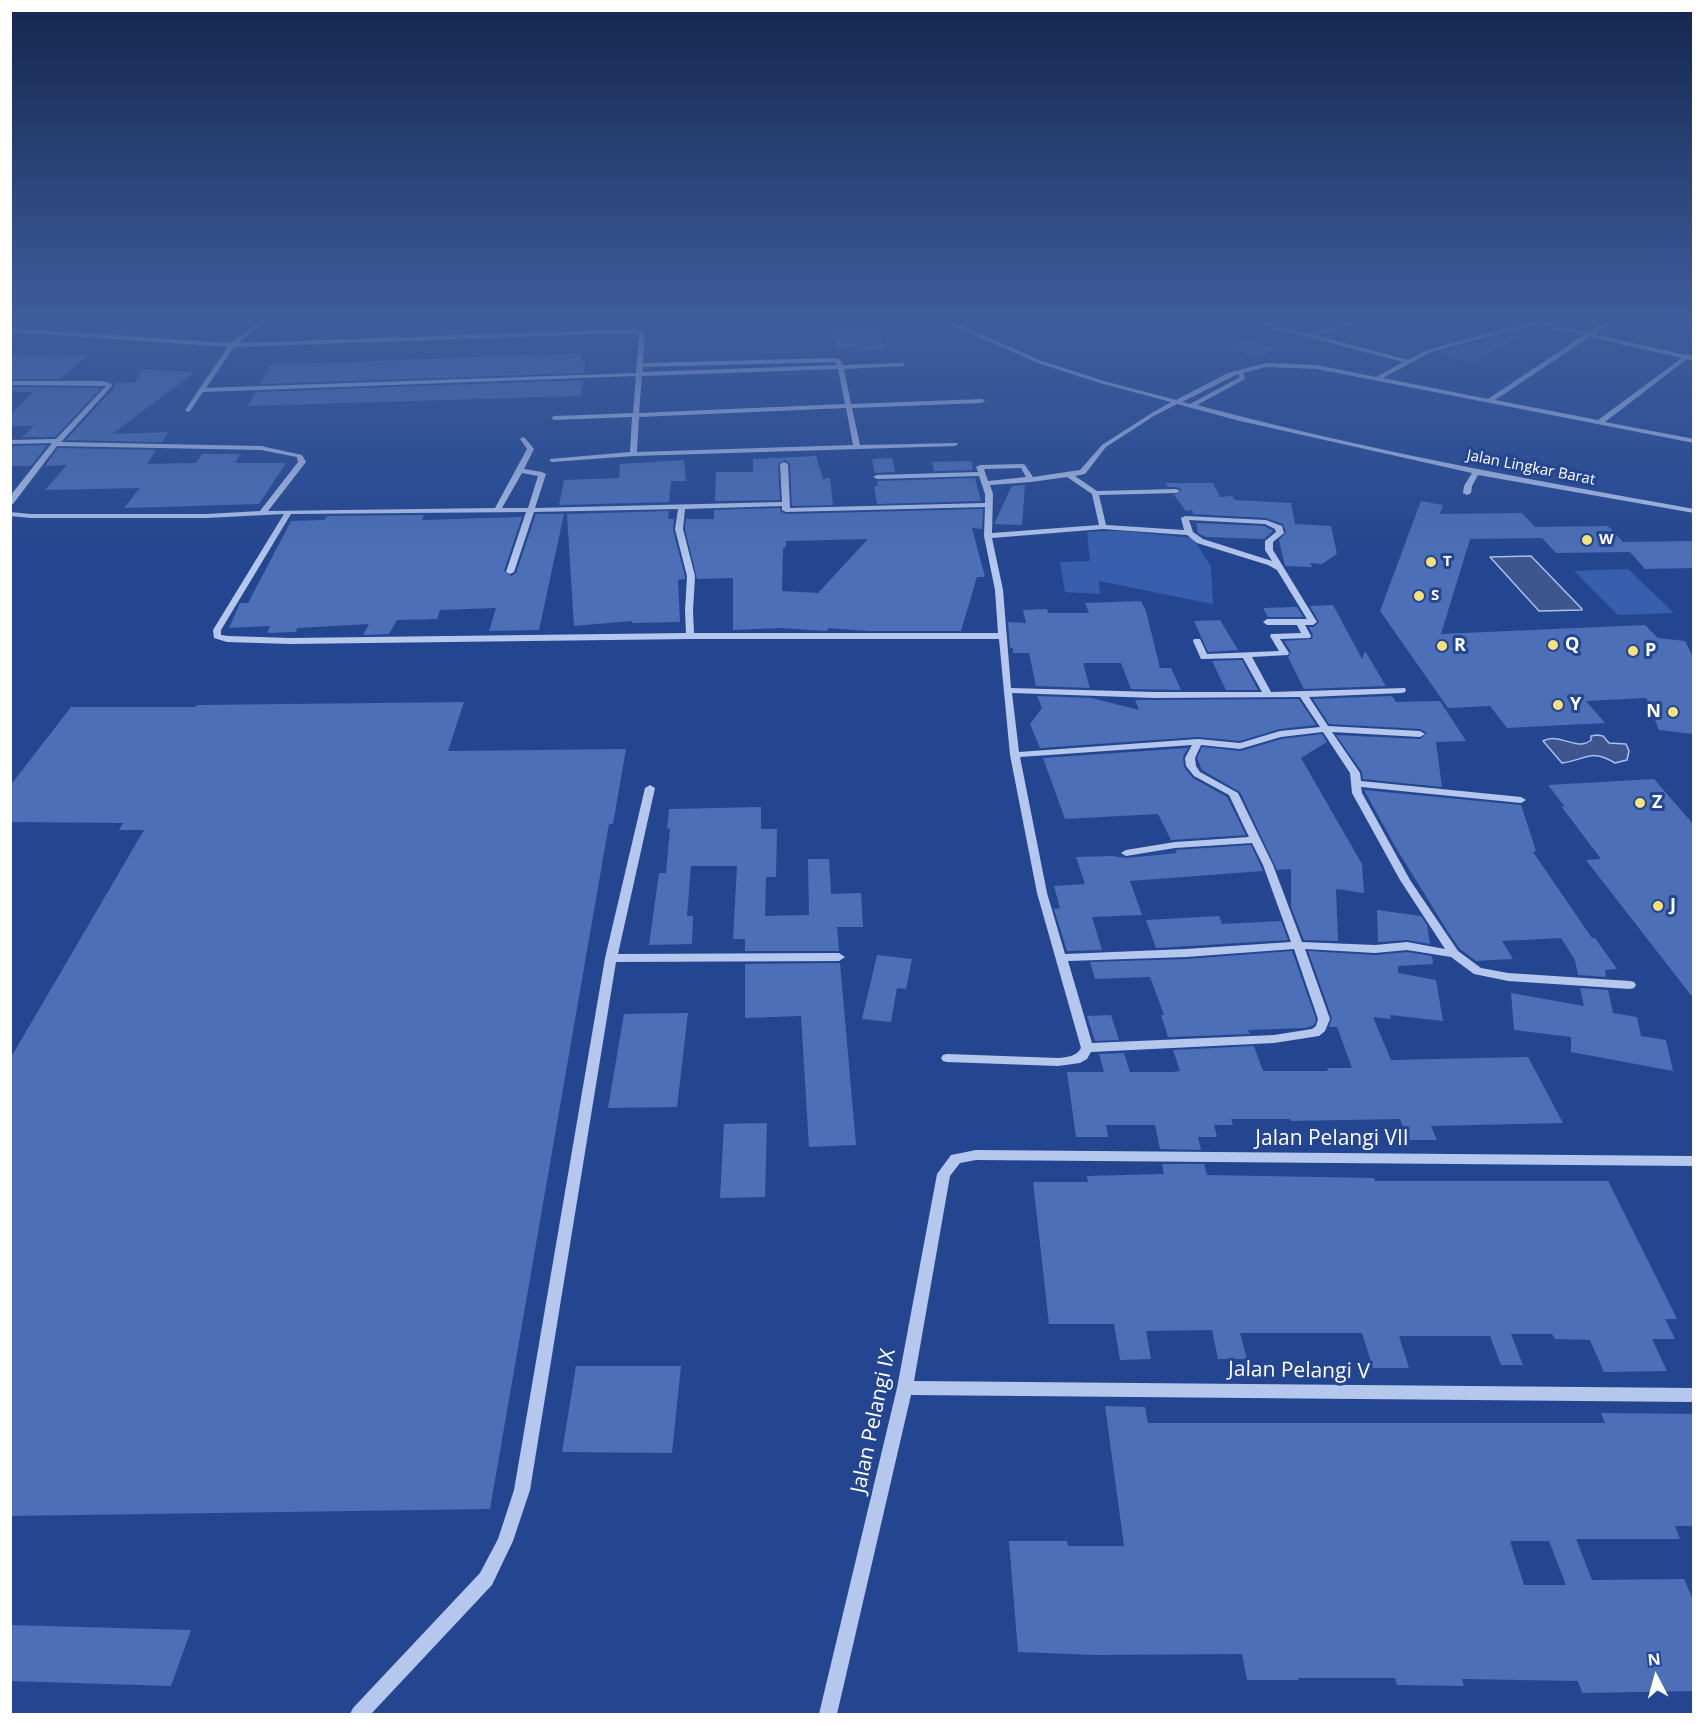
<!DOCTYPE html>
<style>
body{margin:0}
#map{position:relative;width:1704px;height:1725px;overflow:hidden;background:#244690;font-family:"Open Sans",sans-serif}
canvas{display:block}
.frame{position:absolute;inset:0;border:12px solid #fff;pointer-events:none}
.north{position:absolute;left:1626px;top:1647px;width:60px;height:60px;-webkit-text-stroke:4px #244690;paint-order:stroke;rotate:354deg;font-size:16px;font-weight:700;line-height:24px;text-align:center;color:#fff}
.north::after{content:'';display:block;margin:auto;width:21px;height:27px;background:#fff;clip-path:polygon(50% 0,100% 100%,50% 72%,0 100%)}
</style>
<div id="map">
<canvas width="1704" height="1725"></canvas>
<div class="frame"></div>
<div class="north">N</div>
</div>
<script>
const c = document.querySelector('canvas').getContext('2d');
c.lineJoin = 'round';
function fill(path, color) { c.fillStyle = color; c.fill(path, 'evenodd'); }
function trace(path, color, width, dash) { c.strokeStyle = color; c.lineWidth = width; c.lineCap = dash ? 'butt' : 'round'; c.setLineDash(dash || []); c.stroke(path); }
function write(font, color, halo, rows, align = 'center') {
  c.font = font + ' "Open Sans",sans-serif'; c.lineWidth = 6; c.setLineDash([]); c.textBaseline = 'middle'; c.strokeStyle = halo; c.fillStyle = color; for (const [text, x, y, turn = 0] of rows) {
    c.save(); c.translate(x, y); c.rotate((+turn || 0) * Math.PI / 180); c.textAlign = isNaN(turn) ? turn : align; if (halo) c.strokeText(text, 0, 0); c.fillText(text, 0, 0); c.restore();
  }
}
fill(new Path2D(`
 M1535 326 1473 363 1435 353Z
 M1248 340 1279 348 1259 357 1229 349Z
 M1121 531 1193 538 1211 567 1213 604 1099 581 1100 594 1065 592 1060 562 1090 561 1087 532Z
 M1627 569H1628L1674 613 1618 615 1574 571Z`), '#385fad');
const water = new Path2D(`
 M1531 556 1582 609V610L1539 611 1490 557Z
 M1597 735 1603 736 1609 743 1626 744 1629 751 1627 760 1615 763C1591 748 1586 760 1562 763L1543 741C1559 732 1578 752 1591 740V736Z`);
fill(water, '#3e568d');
trace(water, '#a9c0ed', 1.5);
fill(new Path2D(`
 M830 328H878L885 350 858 351 857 347 836 348Z
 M582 353V361H585L584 373 260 384 271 365Z
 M10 354 88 355 60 379H10Z
 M141 369 195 372 112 434 168 432 162 442 66 440 114 388V383H135Z
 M583 380 581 396 247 406 256 392Z
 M10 387 101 388 55 437H22L34 426H10V415L33 392H10Z
 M47 445 31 466H10V449L14 446Z
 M58 448 156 450 147 464 196 463 202 454H240L235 463H286L259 504 124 508 140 488 45 490 67 465 45 466Z
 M816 456 823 479 830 478 833 505 792 506 790 464 785 460 778 464 780 500 715 501 716 472H753V459Z
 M892 458 895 472 875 473 872 459Z
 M684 460 686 481H671L669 502 559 505 564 480 619 478 620 464Z
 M971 461 973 470 934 471 932 462Z
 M975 478 981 501 877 504 874 486H878L877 481Z
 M1165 483H1213L1220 497 1232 496 1235 500 1291 503 1295 524 1331 526 1337 554 1322 564 1310 563 1312 567 1285 566 1279 540 1286 532 1283 524 1266 518 1193 514 1192 510 1186 511 1174 495 1182 490 1177 487H1168Z
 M1025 485 1022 525 994 524 1012 486Z
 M1421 501 1443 505 1440 514 1522 513 1535 527 1608 526 1623 542 1694 541V568L1645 569 1630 552 1556 553 1542 538 1470 539 1441 634 1645 625 1658 638 1685 641 1694 659 1693 734 1659 730 1646 698 1586 701 1605 723 1507 728 1490 706 1448 708 1380 611Z
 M780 508 781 512 786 514 983 509 982 529 972 528 985 577H977L961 631H869L828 628 827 631 780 628 733 630V578L697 579 685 529 686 519H714V510ZM868 539 818 593 782 591 783 548 786 547V541Z
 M669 511 668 519H674L673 530 685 576V579L678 580 680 622 632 623V621L574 626 567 514Z
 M536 514H564L539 630 489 631 496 608 440 610 437 619 397 620 389 634 363 635 369 624 297 628 296 632 267 633 270 626 229 628 240 603H248L291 521 324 520 327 516 424 515 422 520 522 517 504 571 511 576 516 573Z
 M1196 523 1264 526 1273 531 1264 539 1206 537 1198 533Z
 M1141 601 1146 611 1160 668H1171L1181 690 1131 689 1121 663H1083L1090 688 1036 686 1029 653H1013V648H1010L1008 622 1026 623 1023 610 1047 609 1048 613H1089L1085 603Z
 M1333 605 1362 659 1365 651 1386 686 1304 689 1288 657 1291 652 1284 641 1312 639 1313 635 1309 627H1314L1319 622 1310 606Z
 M1297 607 1303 617H1268L1263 608Z
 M1220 620 1238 650 1208 652 1194 621Z
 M1242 660 1258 690H1226L1212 661Z
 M1037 696 1092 698 1139 710 1135 700 1299 699 1316 725 1280 729 1240 741 1198 737 1040 748 1030 724 1042 708Z
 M1392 696 1396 702 1440 701 1466 741 1436 742 1442 787 1363 779 1362 772 1336 735 1420 739 1427 733 1420 729 1329 724 1313 699Z
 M464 702 448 751 626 749 613 824H609L490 1509 10 1516V1059L144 830H119L123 823 10 822V786L71 707H196L197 705Z
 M1322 734 1327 742 1301 758 1362 864 1364 893 1336 889 1338 941 1304 940 1291 907V869L1277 870 1240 792 1202 770 1197 758 1202 747 1241 751 1281 739Z
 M1188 748 1183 757 1184 767 1193 778 1227 797 1246 835 1171 840 1158 814 1065 819 1043 758Z
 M1654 779 1694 825V999L1586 860 1601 859 1561 806 1565 807 1548 785Z
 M1364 790 1521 805 1536 851 1533 852 1592 938H1595L1617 969 1605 970 1606 977 1578 975 1575 960 1561 938 1502 941 1513 959 1476 961 1460 949 1448 932 1396 848Z
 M761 807V829H777L776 877H766L765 916 809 915 808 859H829L831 894 861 893 863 927H837L839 951H745V939H733L737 866H691L687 916H693L692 944 649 945 659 873H666L670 828 667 829 669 809Z
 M1251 845 1263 871 1130 881 1142 915 1092 917 1102 950 1067 951 1054 909 1060 908 1054 886 1085 884 1076 857 1111 856 1126 858 1177 853 1175 850Z
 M1377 910 1421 916 1427 925 1430 944 1407 940 1378 942Z
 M1219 916 1222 924 1281 921 1288 940 1156 948 1146 920Z
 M1292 951 1316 1019 1314 1025 1305 1028 1248 1030 1250 1034 1168 1037 1161 1015H1164L1150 977 1095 979 1090 962 1186 959Z
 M1308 951 1375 955 1407 952 1432 956 1433 964 1398 966V973L1436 980 1443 1021 1390 1015 1391 1019 1373 1017 1391 1060 1528 1057 1563 1123 1431 1126 1437 1140H1408L1400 1119 1291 1121 1290 1119H1231L1233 1125H1214L1217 1137H1198L1201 1150 1160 1149 1155 1125H1106L1108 1137H1076L1067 1072H1104L1099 1054 1124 1053 1130 1072H1173L1180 1071 1173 1050 1254 1046 1263 1071H1328L1327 1068H1352L1337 1027H1329L1332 1018Z
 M877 955 912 959 906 989 897 988 891 1022 862 1019Z
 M840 963 856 1145 809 1147 801 1016 745 1018V964Z
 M1580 988 1608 990 1613 1013 1637 1017 1641 1036 1666 1040 1673 1071 1571 1052V1037L1514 1030 1511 993 1584 1006Z
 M688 1013 677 1107 608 1108 624 1014Z
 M1111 1015 1119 1040 1095 1041 1087 1016Z
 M767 1123 765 1197 720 1198 724 1124Z
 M1162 1164H1204L1207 1175 1374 1178 1375 1181H1608L1677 1319H1665L1675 1339H1652L1667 1371 1604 1372 1590 1340 1555 1339 1552 1334H1511L1523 1365H1501L1490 1336H1399L1409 1368H1373L1362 1333H1240L1247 1359H1218L1212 1330 1146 1331 1151 1359 1120 1360 1114 1324H1049L1033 1182H1088L1087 1176 1164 1174Z
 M576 1366H681L672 1453 562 1452Z
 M1105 1406 1145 1407 1148 1423H1605L1601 1413 1694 1414V1526H1675L1680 1539H1576L1592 1580 1684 1579 1694 1602V1691L1582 1693 1578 1681 1462 1679 1464 1686 1397 1685 1395 1678H1298L1299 1680H1247L1242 1654 1095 1655 1018 1652 1009 1541H1067L1068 1546H1124ZM1510 1541H1549L1566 1585H1524Z
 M10 1625 191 1630 171 1686 10 1681Z`), '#4c6fb7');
fill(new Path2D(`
 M257 323H263L238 343 637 329 645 333 643 363 836 358 841 360 843 365 902 363 904 364V366L844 369 851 404 982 399 985 401 982 403 852 408 860 445 957 443 958 444 955 446 633 456 552 462 550 461V459L630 452 632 417 554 420 551 418 554 416 633 413 636 376 203 392 190 411 188 412 185 410 228 347 10 332V328L231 343ZM636 333 639 334 636 373 206 388 234 347ZM835 362 837 365 642 372 643 367ZM838 369 845 404 639 413 642 376ZM846 408 853 445 637 452 639 417Z
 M948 323H955L1042 361 1104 381 1176 400 1228 373 1266 363 1317 365 1376 377 1403 362 1260 324 1259 323C1275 323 1290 331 1305 333 1319 334 1340 323 1356 323L1355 324 1314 335 1408 360 1427 350 1528 323H1536L1535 324 1431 352 1383 378 1488 399 1584 335 1537 324 1536 323H1545L1588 333 1603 323H1609L1594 334 1685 355 1688 354 1694 357V361L1687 359 1605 422 1694 439V443L1317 369 1266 367 1243 373 1245 379 1197 405C1360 449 1527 479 1694 509V513L1478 475 1472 486 1471 493 1467 495 1463 493 1464 486 1472 473 1240 421 1177 404 1154 416 1106 447 1085 474 1075 476 1097 491 1176 489 1180 491 1176 493 1099 495 1106 525 1184 530 1181 518 1185 516 1266 520 1282 526 1284 533 1273 542V550L1317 622 1313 625H1305L1311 636 1310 638 1280 639 1289 653 1288 655 1252 657 1271 692 1405 688 1406 690 1405 692 1402 693 1309 697 1328 726 1420 731 1425 734 1420 737 1332 732 1360 773 1361 781 1521 797 1526 800 1521 803 1361 787 1362 793 1410 880 1458 951 1481 968 1508 973 1630 981 1634 982 1636 985 1634 988 1630 989 1508 981 1474 974 1451 957 1407 950 1375 953 1305 949 1330 1019 1325 1031 1319 1036 1274 1043 1091 1052 1087 1059 1080 1063 1058 1066 947 1062 943 1061 941 1058 943 1055 947 1054 1058 1058C1067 1057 1076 1057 1081 1048L1037 893 1010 755 999 639H690L290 644 227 642 214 638 213 630 284 514 206 518H31L10 516V512L31 514H206L260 511 298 462 297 457 261 450 57 446 13 504H10V496L52 443 10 444V440L56 439 106 386 10 385V381H103L112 384V386L61 442 261 446 302 455 306 462 268 511 495 508 527 449 520 439 523 437 525 438 534 449 524 469 542 472 546 474 535 508 782 502 780 464 784 462 788 464 790 508 985 503V494L979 476 877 479 873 477 877 475 978 472 976 467 980 465 1023 464 1025 465 1033 477 1080 470 1102 445 1150 414 1171 402 1100 383 1038 363ZM1590 337 1682 358 1598 420 1495 400ZM1238 374 1240 377 1190 404 1182 402ZM1021 468 1026 477 988 481 984 469ZM522 473 538 476 528 508H502ZM1067 477 1092 494 1099 525 992 533 993 494 990 485 1031 482ZM782 506V510L786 512 985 507 984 536 995 590 998 633H694L693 611 695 576 683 529 685 509ZM678 509 675 529 687 576 685 611 686 633 290 638 228 636 221 635V630L291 514 526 512 506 572 510 574 514 572 534 512ZM1189 520 1265 524 1275 529 1276 532 1265 541V550L1272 561 1203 539 1193 532ZM1103 529 1187 535 1197 543 1268 565 1277 570 1307 619H1267L1263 622 1267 625H1297L1301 633 1271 634 1270 636 1279 651 1207 654 1200 639H1194L1193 641 1201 659 1243 658 1262 692H1155L1011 688 1003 590 992 538ZM1012 693 1155 698 1300 697 1320 727 1280 731 1240 743 1198 739 1019 752ZM1323 732 1350 773 1352 793 1400 880 1445 949 1407 942 1375 945 1302 942 1273 865 1238 793 1200 772 1196 766 1195 758 1201 745 1240 749 1281 737ZM1192 745 1185 758 1186 766 1194 776 1229 795 1249 837 1175 842 1126 850 1121 853 1126 856 1175 848 1252 843 1263 865 1291 942 1186 949 1065 954 1047 893 1020 757ZM1294 949 1318 1019 1316 1026 1312 1029 1274 1035 1092 1043 1068 961 1186 957Z
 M650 785 655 788 618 954 839 953 845 957 839 961 616 962 530 1490 513 1541 492 1585 371 1714H350L353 1708 480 1573 498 1539 514 1490 605 958 645 788Z
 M976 1150 1694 1156V1166L976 1160 960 1163 950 1176 914 1381 1694 1388V1402L911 1395 837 1714H819L897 1388 937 1174 951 1155Z`), '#b5c7ec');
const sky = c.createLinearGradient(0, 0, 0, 564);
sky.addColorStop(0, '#14264f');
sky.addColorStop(0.57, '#3f5d9c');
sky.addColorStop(1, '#3f5d9c00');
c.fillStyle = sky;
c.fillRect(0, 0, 1704, 564);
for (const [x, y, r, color] of [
 [1587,540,6,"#f6e279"],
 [1431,562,6,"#f6e279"],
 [1419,596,6,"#f6e279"],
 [1553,645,6,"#f6e279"],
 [1442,646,6,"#f6e279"],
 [1633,651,6,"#f6e279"],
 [1558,705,6,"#f6e279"],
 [1673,712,6,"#f6e279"],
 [1640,803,6,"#f6e279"],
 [1658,906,6,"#f6e279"]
]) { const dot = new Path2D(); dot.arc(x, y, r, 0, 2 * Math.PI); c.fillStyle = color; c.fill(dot); trace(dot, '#244690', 2); }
write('15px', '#fff', '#244690', [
 ["Jalan Lingkar Barat",1531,468,11]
]);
write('bold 15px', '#fff', '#244690', [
 ["W",1599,540],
 ["T",1443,562],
 ["S",1431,596]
], 'left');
write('bold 18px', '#fff', '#244690', [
 ["Q",1565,645],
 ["R",1454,646],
 ["P",1645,651],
 ["Y",1570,705],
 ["N",1661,712,"right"],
 ["Z",1652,803],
 ["J",1670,906]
], 'left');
write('21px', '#fff', '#244690', [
 ["Jalan Pelangi VII",1332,1139],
 ["Jalan Pelangi V",1299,1371,1],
 ["Jalan Pelangi IX",874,1421,-78]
]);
</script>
